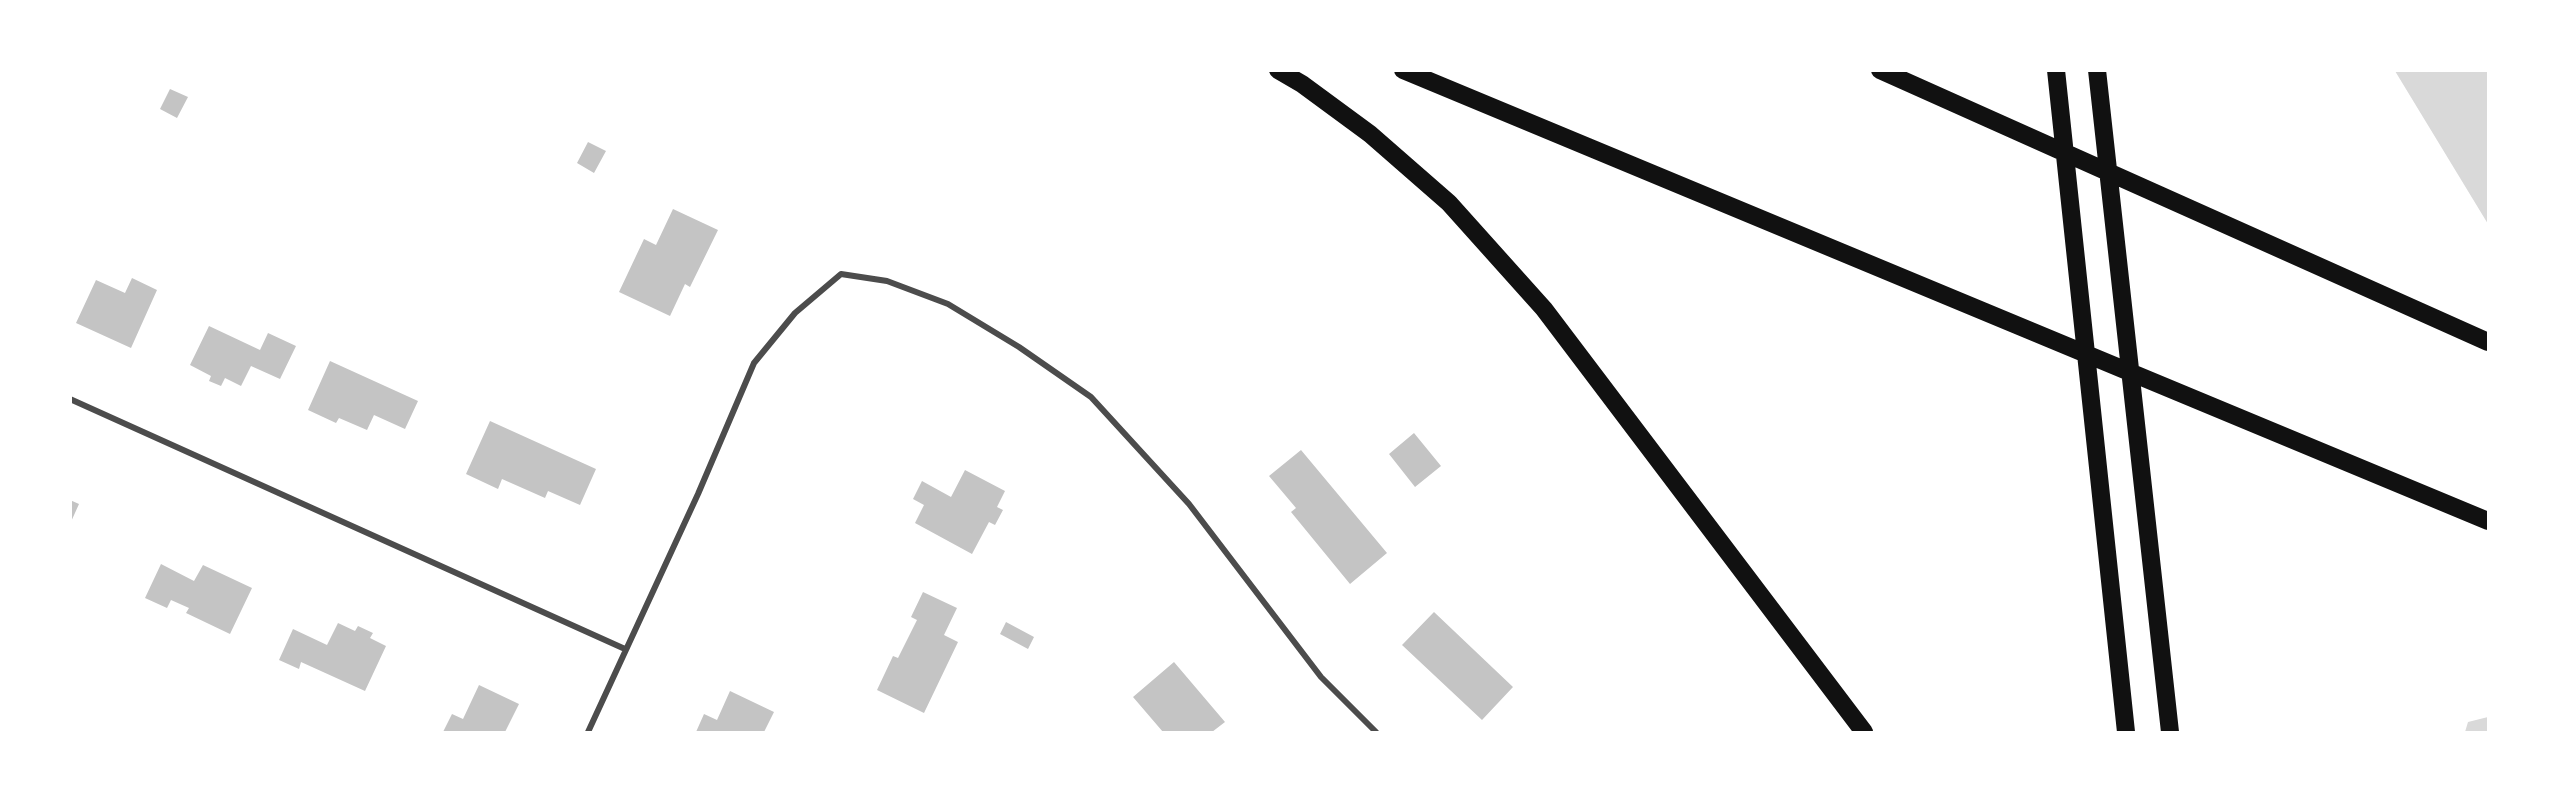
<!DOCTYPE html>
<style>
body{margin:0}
#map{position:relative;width:2559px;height:803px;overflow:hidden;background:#fff;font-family:"Work Sans",sans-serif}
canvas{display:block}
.frame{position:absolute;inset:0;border:72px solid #fff;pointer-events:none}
</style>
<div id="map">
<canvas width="2559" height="803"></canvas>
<div class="frame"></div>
</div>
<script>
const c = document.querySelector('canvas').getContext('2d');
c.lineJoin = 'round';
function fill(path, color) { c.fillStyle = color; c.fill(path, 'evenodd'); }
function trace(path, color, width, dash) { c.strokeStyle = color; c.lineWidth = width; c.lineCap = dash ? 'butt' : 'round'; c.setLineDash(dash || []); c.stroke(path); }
fill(new Path2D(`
 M2395 71H2488V224Z
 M2488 717V732H2465L2468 722Z`), '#d9d9d9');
fill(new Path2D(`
 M170 89 188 97 177 118 160 109Z
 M588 142 606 151 594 173 577 163Z
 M673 209 718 230 690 287 685 284 670 316 619 292 644 239 656 245Z
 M132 278 157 290 131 348 76 323 96 280 125 293Z
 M209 326 260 350 268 333 296 346 280 379 251 366 241 386 225 378 221 386 209 381 211 376 190 365Z
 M330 361 418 401 405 429 374 415 367 430 339 418 336 423 308 410Z
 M490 421 596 469 580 505 548 491 545 498 502 479 498 489 466 474Z
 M1414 433 1441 466 1415 487 1389 454Z
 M1301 450 1387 553 1350 584 1291 512 1296 508 1269 476Z
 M965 470 1005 491 997 507 1003 510 995 525 989 522 972 554 915 523 924 505 913 499 922 481 951 497Z
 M70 500 79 504 70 524Z
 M161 564 194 581 203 565 252 588 230 634 186 613 189 608 171 600 167 608 145 598Z
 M923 592 957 608 944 635 958 642 924 713 877 690 893 656 898 658 917 620 911 617Z
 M1434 612 1513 687 1482 720 1402 645Z
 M1006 622 1034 637 1028 649 1000 634Z
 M338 623 355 631 358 626 373 633 370 638 386 646 365 691 301 662 299 669 279 660 293 629 327 645Z
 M1174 662 1225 722 1212 732H1163L1133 697Z
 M479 685 519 704 505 732H443L452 714 463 719Z
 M730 691 774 712 764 732H696L704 714 717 720Z`), '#c4c4c4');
trace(new Path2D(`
 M70 399 625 649
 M588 732 698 494 754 363 795 313 841 274 887 281 948 304 1019 347 1091 397 1189 504 1321 677 1376 732`), '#4c4c4c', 6);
trace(new Path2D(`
 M1278 70 1302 84 1370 134 1449 203 1544 309 1864 732
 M1403 70 2488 521
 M1880 70 2488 342
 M2056 70 2126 732
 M2097 70 2170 732`), '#111', 18);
</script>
